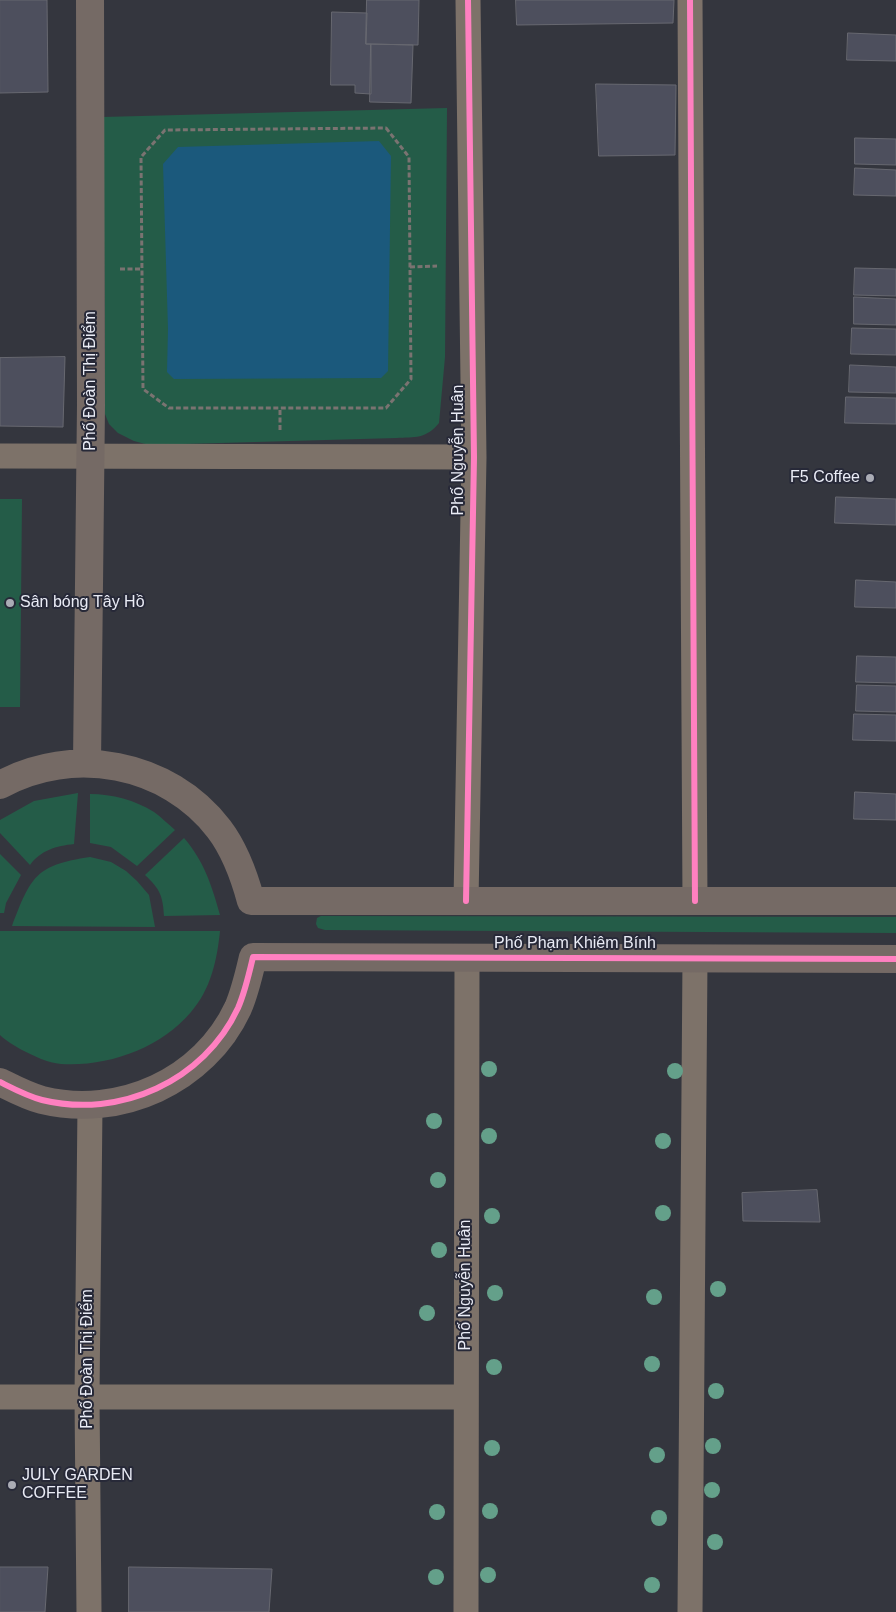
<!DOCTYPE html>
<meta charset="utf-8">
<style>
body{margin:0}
canvas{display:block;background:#34363e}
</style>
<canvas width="896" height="1612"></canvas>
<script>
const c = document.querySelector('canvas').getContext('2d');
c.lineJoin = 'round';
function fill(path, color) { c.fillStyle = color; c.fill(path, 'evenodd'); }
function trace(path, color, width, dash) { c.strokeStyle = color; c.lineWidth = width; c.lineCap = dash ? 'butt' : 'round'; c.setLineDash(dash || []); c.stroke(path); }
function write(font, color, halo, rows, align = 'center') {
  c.font = font + ' Arial,sans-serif'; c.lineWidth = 4; c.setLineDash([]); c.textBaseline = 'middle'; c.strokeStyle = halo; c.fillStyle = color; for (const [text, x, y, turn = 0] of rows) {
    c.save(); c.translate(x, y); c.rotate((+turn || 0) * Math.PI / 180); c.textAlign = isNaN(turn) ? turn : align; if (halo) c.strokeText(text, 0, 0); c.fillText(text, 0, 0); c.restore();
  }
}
fill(new Path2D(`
 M447 108 445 357 439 423C426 439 415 437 396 438L149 445 134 441 118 433 109 424 103 409 105 363 103 117Z
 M0 499H22L20 707H0Z
 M78 793 74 844C56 846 41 850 30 865L0 833V820L34 801Z
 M90 794C112 794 135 800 154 812 161 817 168 824 175 830L137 866 111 847 90 843Z
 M184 838C204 861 212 886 220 915L164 916C163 896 160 889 145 875Z
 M0 854 21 875 6 903 4 913H0Z
 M90 857 111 862 126 871 137 881 149 895 155 927 12 926C31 877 35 865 90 857Z
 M321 916 896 917V933L325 930 318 928 316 924 317 918Z
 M0 931H220C217 960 211 989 191 1012 161 1048 108 1067 61 1064 48 1063 34 1056 22 1050 15 1046 6 1041 0 1035Z`), '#245c48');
fill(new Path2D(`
 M379 141 391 156 388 371 381 378 174 379 167 372 168 329 163 164 178 147Z`), '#1b597c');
const building = new Path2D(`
 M0 0H47L48 92 0 93Z
 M367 0H419L418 45 366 44Z
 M516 0H674L673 23 517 25Z
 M332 12 367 13 366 44H371V94L355 93V85H331Z
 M848 33 896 35V61L847 60Z
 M371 44 413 45 411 103 370 102Z
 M596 84 676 85 675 155 599 156Z
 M855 138 896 139V165L855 164Z
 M855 168 896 170V196L854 195Z
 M855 268 896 269V296L854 295Z
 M854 297 896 299V325L854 324Z
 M852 328 896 329V355L851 354Z
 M65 357 63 427 0 426V358Z
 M850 365 896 367V393L849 392Z
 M846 397 896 398V424L845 423Z
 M836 497 896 499V525L835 523Z
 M856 580 896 582V608L855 607Z
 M857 656 896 657V683L856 682Z
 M857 685 896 686V712L856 711Z
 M854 714 896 715V741L853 740Z
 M855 792 896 794V820L854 819Z
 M817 1190 820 1222 743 1221 742 1193Z
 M0 1567H48L45 1612H0Z
 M129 1567 272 1569 269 1612H129Z`);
fill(building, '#4d4f5d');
trace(building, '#676870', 1);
trace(new Path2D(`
 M386 128 409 157 411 379 386 408H169L143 389 141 157 165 130Z
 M410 267 437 266
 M120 269H141
 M280 430V408`), '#7a7371', 3, [5, 2.5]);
trace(new Path2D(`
 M690 0 695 901
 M0 456 474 457
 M466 901 474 457 468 0
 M0 1397H466
 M89 1612 87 1398 90 1105
 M466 1612 467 957
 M690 1612 695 958`), '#7d7269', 25);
trace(new Path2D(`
 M87 763 91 405 90 0
 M0 785C72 745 168 762 219 829 235 850 244 875 251 901H896
 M0 1082C14 1089 27 1096 42 1100 120 1119 204 1081 238 1008 245 992 249 974 253 957L896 959`), '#756a65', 28);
trace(new Path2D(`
 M690 0 695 901
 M466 901 474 457 468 0
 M0 1082C14 1089 27 1096 42 1100 120 1119 204 1081 238 1008 245 992 249 974 253 957L896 959`), '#ff80c0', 6);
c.fillStyle = '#64a08a';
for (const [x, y] of [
 [489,1069],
 [675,1071],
 [434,1121],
 [489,1136],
 [663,1141],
 [438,1180],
 [663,1213],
 [492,1216],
 [439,1250],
 [718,1289],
 [495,1293],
 [654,1297],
 [427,1313],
 [652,1364],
 [494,1367],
 [716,1391],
 [713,1446],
 [492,1448],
 [657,1455],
 [712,1490],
 [490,1511],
 [437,1512],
 [659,1518],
 [715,1542],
 [488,1575],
 [436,1577],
 [652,1585]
]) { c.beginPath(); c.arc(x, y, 8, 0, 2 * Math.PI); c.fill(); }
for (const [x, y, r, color] of [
 [870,478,5,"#aaacb5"],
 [10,603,5,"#aaacb5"],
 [12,1485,5,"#aaacb5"]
]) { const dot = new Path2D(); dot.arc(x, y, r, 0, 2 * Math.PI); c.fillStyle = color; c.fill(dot); trace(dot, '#272938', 2); }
write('16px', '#e9ebf5', '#272938', [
 ["Phố Đoàn Thị Điểm",91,381,-90],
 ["Phố Nguyễn Huân",459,450,-90],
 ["Phố Phạm Khiêm Bính",575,944],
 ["Phố Nguyễn Huân",466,1285,-90],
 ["Phố Đoàn Thị Điểm",88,1359,-90]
]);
write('16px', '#e9ebf5', '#272938', [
 ["F5 Coffee",860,478,"right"],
 ["Sân bóng Tây Hồ",20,603],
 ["JULY GARDEN",22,1476],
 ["COFFEE",22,1494]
], 'left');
</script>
